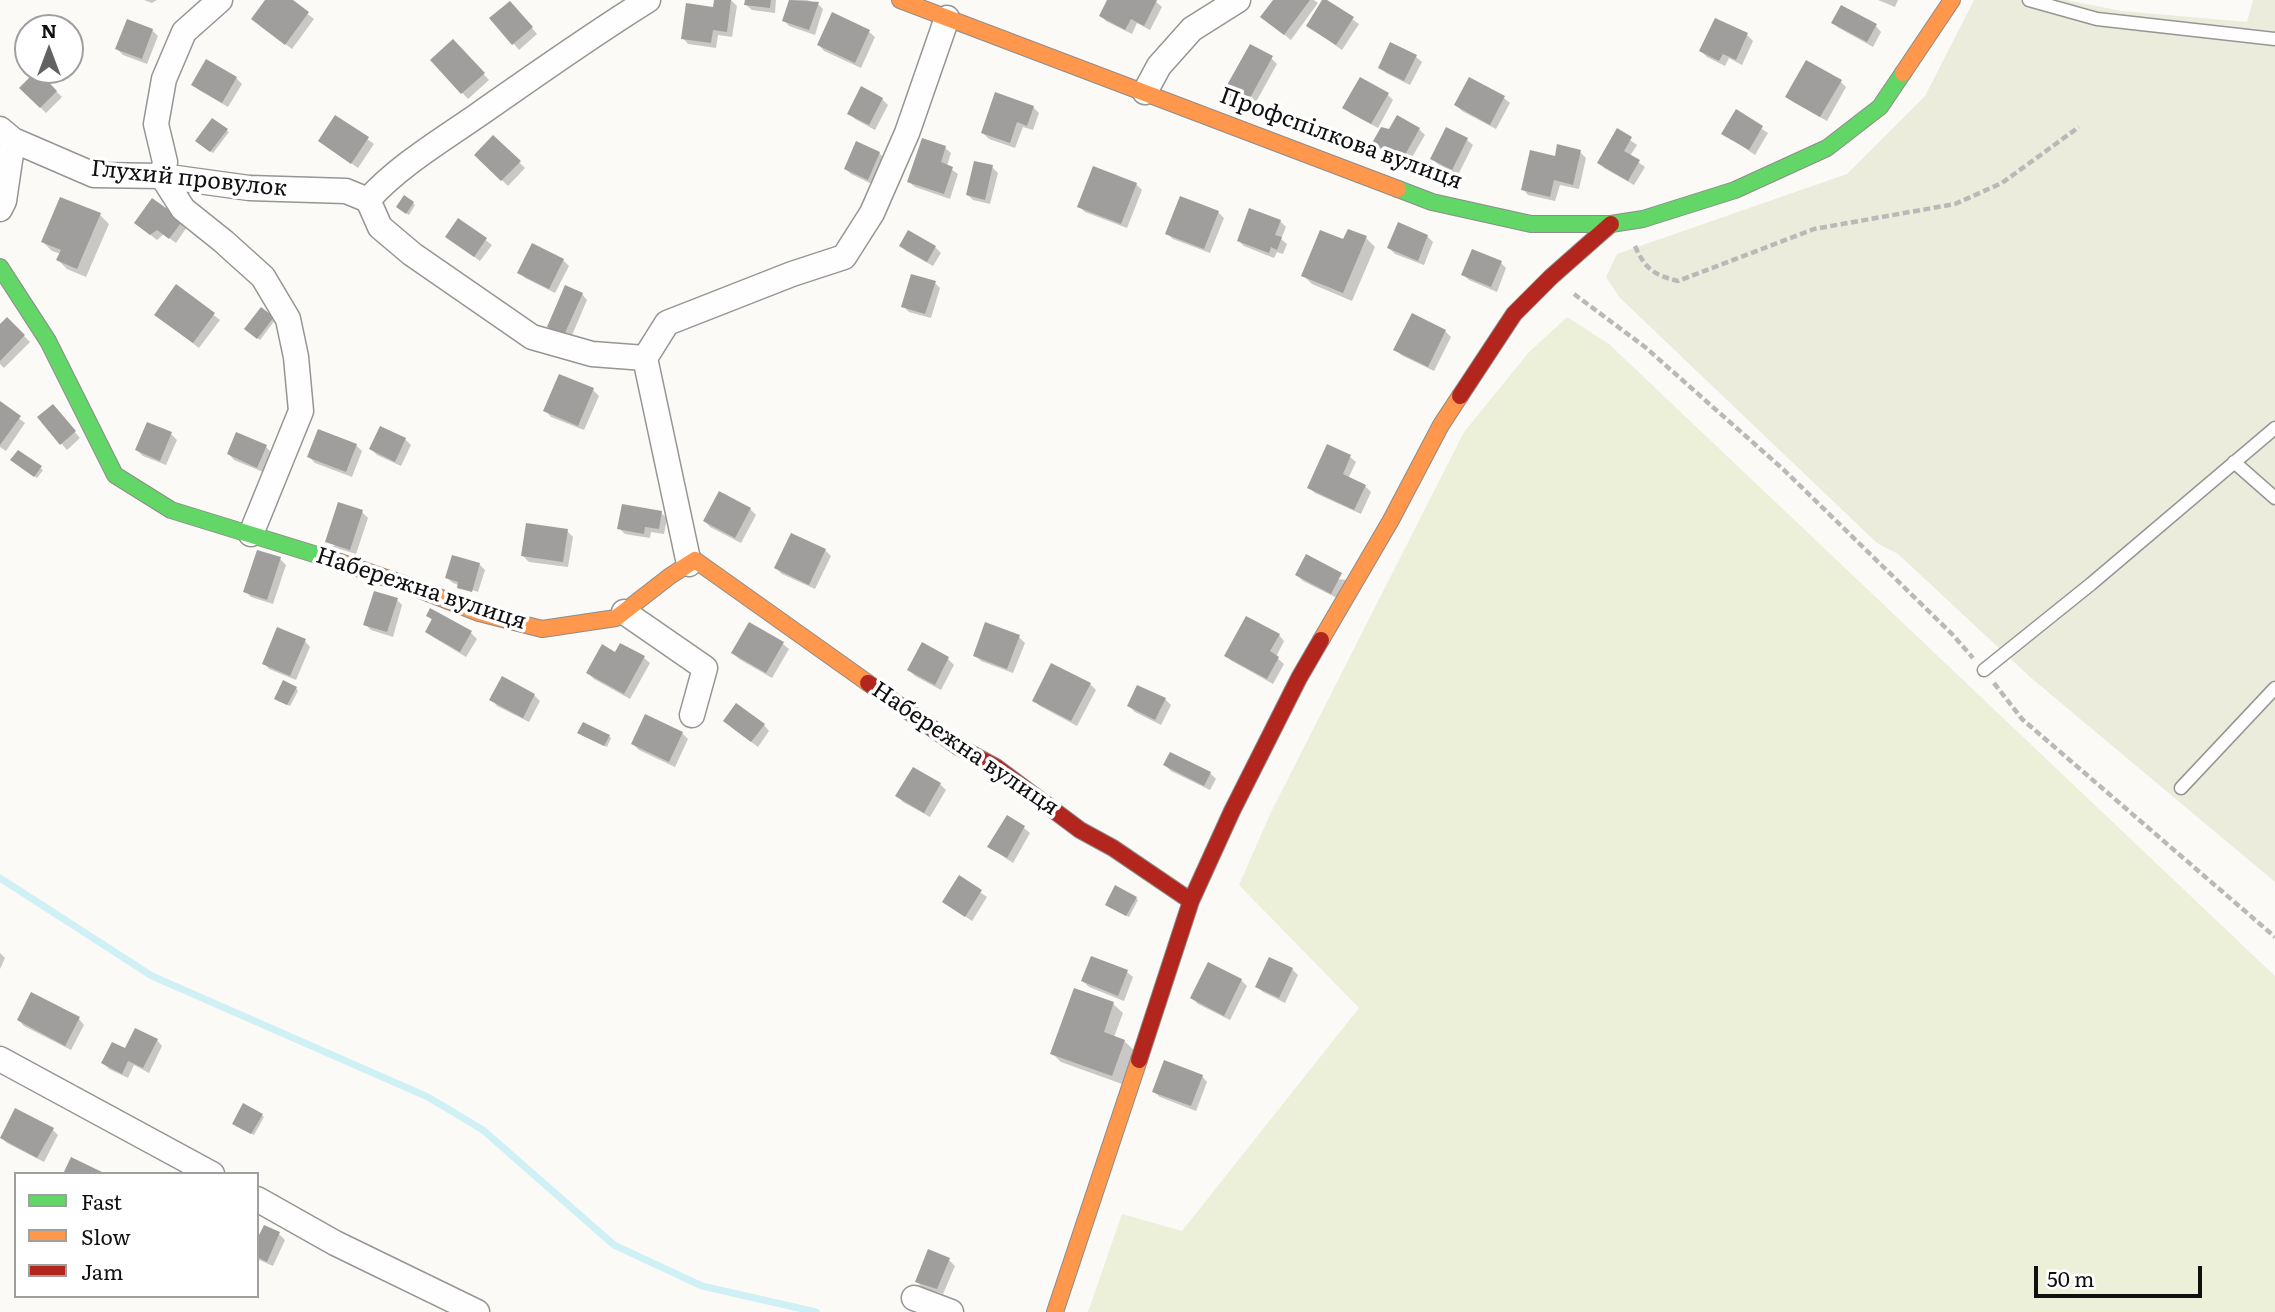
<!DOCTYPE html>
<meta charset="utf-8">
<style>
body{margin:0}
#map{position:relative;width:2275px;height:1312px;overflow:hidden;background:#fcfaf7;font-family:Literata,serif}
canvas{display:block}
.legend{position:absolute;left:14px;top:1172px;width:245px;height:126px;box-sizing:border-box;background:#fff;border:2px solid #9f9f9f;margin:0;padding:9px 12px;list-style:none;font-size:21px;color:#101010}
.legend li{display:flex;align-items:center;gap:14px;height:35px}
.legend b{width:35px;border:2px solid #9f9f9f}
.north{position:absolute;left:14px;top:14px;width:70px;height:70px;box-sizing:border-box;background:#fff;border:2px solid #9f9f9f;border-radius:50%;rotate:0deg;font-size:19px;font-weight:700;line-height:28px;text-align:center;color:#101010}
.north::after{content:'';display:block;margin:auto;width:24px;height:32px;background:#636261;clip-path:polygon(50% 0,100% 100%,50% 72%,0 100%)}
.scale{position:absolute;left:2034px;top:1266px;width:168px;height:32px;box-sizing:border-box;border:4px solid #101010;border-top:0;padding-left:9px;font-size:21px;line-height:24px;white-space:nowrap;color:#101010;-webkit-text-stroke:5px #fff;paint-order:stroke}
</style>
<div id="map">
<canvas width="2275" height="1312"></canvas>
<ul class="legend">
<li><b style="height:9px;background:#63d668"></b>Fast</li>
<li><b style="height:9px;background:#ff974d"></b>Slow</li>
<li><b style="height:9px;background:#b3261e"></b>Jam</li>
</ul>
<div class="north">N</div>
<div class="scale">50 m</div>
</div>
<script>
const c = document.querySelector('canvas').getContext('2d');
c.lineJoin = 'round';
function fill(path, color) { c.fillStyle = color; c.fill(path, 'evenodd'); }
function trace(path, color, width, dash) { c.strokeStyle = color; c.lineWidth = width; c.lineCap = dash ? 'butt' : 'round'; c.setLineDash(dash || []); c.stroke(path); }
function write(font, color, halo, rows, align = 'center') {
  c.font = font + ' Literata,serif'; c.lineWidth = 7; c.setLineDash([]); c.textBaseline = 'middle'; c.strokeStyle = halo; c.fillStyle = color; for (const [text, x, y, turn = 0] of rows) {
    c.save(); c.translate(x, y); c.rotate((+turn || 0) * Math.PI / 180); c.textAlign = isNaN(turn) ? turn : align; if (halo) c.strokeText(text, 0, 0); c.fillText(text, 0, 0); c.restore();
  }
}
fill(new Path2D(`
 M1567 317 1609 344 2275 976V1312H1088L1122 1214 1182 1231 1359 1008 1239 885 1271 812 1464 432 1529 352Z`), '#ecf0d8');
fill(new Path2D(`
 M1974 0H2066L2122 11 2247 22 2253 0H2275V882L2030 677 1898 554 1877 543 1620 298 1606 277 1617 254 1847 174 1925 96Z`), '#ececdc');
fill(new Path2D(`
 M144 0H157L152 3Z
 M267 0H290L314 19 292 49 259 25Z
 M716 0H731L737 6 732 37 718 35 716 48 688 44 683 38 715 9Z
 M747 0H776L775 13 752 10 746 5Z
 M791 0H807L818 4 823 9 815 35 789 26 784 20Z
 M1109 0H1154L1162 7 1150 30 1137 23 1132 34 1106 21 1101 16Z
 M1275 0H1314L1318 3 1291 40 1262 17Z
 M1324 0 1359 24 1342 50 1308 26Z
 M1878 0H1898L1895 7Z
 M516 9 537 34 519 50 492 18Z
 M1716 20 1747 35 1753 41 1742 65 1729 58 1725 66 1707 57 1701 51Z
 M1833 23 1876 26 1881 32 1873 47 1839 28Z
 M152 30 158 36 147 64 123 55 117 49Z
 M869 32 875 37 861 68 824 51 819 45Z
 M453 41 489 80 468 99 432 60Z
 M1416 57 1422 62 1410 85 1386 73 1380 67Z
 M1271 58 1277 64 1251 111 1230 100 1224 94Z
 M37 72 62 97 46 113 21 88Z
 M236 78 242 84 228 107 199 90 193 84Z
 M1470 79 1504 98 1510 103 1496 129 1462 111 1456 105Z
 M1840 81 1846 87 1827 121 1793 102 1787 97Z
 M1388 95 1393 100 1378 128 1350 113 1344 107Z
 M882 99 888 105 875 130 855 119 849 113Z
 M1033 107 1039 113 1033 130 1023 127 1015 148 989 139 983 133Z
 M1736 112 1768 133 1755 155 1723 133Z
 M336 117 374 144 358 168 320 141Z
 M1419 129 1425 135 1408 164 1380 149 1374 143Z
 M1447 129 1467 140 1473 145 1458 175 1438 164 1432 158Z
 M226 130 229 132 213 153 199 143Z
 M1617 131 1637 145 1630 156 1645 167 1634 185 1604 168 1599 162Z
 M493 137 525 168 508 186 476 155Z
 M857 143 879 153 885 159 874 185 851 174 846 169Z
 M945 148 951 153 947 166 958 174 950 199 915 187 909 182Z
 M1580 152 1586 158 1579 189 1560 185 1555 201 1528 195 1523 189 1556 158Z
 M992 167 998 173 990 204 973 200 968 195Z
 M1136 184 1142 190 1127 228 1085 212 1079 206Z
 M153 200 187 227 176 243 164 234 157 240 142 228Z
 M413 203 415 205 409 215 400 209Z
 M1218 212 1224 218 1210 253 1173 239 1167 233Z
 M100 215 109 224 86 277 67 269 58 260 61 254 52 251 43 242Z
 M459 220 492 245 480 261 447 237Z
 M1280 221 1286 227 1281 239 1287 244 1283 254 1277 252 1274 258 1244 246 1239 241Z
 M1427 236 1433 242 1424 265 1395 254 1389 248Z
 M1366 238 1375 247 1352 301 1312 284 1303 275Z
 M901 246 935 247 941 253 933 266 906 251Z
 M563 260 569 266 555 293 525 278 519 272Z
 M1501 263 1506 268 1497 292 1469 280 1463 274Z
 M935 283 940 288 931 318 909 312 903 306Z
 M177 287 220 320 199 348 162 320Z
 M582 294 587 300 570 340 555 333 549 327Z
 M261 309 275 320 260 340 248 331Z
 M7 319 30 342 4 368 0 364V324Z
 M1445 331 1451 337 1434 371 1401 355 1396 349Z
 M593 390 599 396 584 430 551 417 546 411Z
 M0 404 25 423 6 451 0 447Z
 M52 406 80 438 67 450 39 417Z
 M171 434 177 440 166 465 143 456 137 450Z
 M405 439 411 445 401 466 377 455 371 449Z
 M356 445 362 451 352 477 315 463 309 457Z
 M266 447 272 453 263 472 234 460 229 454Z
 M1350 457 1356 462 1348 479 1365 486 1371 492 1361 514 1315 493 1309 487Z
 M15 463 40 468 43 470 37 478Z
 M720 493 750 509 756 515 741 543 710 527 705 521Z
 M362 512 368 518 356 554 333 547Z
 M661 513 667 518 664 534 651 532 650 538 625 534 619 528Z
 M567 531 573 537 568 567 529 562 523 556Z
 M825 550 831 556 815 589 782 574 776 568Z
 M280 559 286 565 273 604 251 597 245 591Z
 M479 564 485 570 478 592 453 583 447 578Z
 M1297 575 1347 580 1337 598 1303 581Z
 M397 600 402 605 393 637 371 630 365 624Z
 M431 610 471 633 477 639 466 657 433 637 427 632 433 621 428 616Z
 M1279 635 1284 641 1276 657 1284 664 1273 684 1232 661 1226 656Z
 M1019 637 1025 643 1013 673 981 661 975 655Z
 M305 641 310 647 296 680 269 669 264 663Z
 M783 644 789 649 772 678 739 659 733 653Z
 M621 645 644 658 650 663 630 699 594 679 588 673 616 654Z
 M922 645 948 659 954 665 941 690 915 676 909 670Z
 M1090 684 1096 690 1077 726 1040 706 1034 701Z
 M296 688 298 691 290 706 278 701Z
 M534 695 540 701 529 722 497 706 492 700Z
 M1165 699 1171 705 1161 725 1135 712 1129 706Z
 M646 716 682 733 688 739 675 767 639 750 633 744Z
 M764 725 769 731 758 747 731 727Z
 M581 735 609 736 611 738 607 747Z
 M1165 765 1210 773 1216 779 1210 790 1171 771Z
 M940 784 946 790 930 817 903 802 897 796Z
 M1024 828 1030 833 1013 863 989 847Z
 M959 878 987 897 972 921 944 901Z
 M1136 898 1138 900 1129 917 1109 907Z
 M0 953 5 958 0 969Z
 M1092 958 1127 972 1133 977 1124 1001 1089 987 1083 981Z
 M1209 964 1241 980 1247 986 1230 1020 1198 1004 1192 998Z
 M1292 969 1298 975 1285 1003 1263 992 1257 987Z
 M1075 990 1113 1004 1123 1013 1114 1037 1124 1041 1134 1050 1122 1084 1061 1062 1052 1053Z
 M79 1019 84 1025 71 1050 24 1026 19 1020Z
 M157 1040 162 1046 149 1073 134 1065 128 1078 109 1069 103 1063 126 1051Z
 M1202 1076 1207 1082 1196 1111 1160 1097 1154 1092Z
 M261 1115 264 1117 254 1135 236 1126Z
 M52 1129 58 1135 44 1162 7 1143 1 1137Z
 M265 1227 279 1234 285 1240 273 1266 257 1259V1243Z
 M949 1260 955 1266 943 1294 923 1288 917 1282Z`), '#0003');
trace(new Path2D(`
 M0 878 152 976 428 1097 483 1130 614 1245 702 1286 816 1312`), '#cff0f4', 7);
fill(new Path2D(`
 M265 0H293L309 12 285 45 251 19Z
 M714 0H731L727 32 713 30 711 43 681 39 686 3 713 7Z
 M745 0H771L770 8 744 5Z
 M789 0 819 2 809 30 782 21Z
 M1107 0H1157L1144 26 1131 19 1125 30 1099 16Z
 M1273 0H1310L1284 35 1260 17Z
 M1322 0H1327L1354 17 1336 45 1306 26Z
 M510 1 533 27 512 45 489 18Z
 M1841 5 1877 24 1867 42 1831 23Z
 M832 12 870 30 855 63 817 45Z
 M1715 18 1748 33 1736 60 1723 54 1719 61 1699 51Z
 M127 19 153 29 142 59 115 49Z
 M453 39 485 73 461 94 430 60Z
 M1390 42 1417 55 1404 81 1378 68Z
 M1250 44 1273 56 1245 107 1222 94Z
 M206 59 237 77 222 103 191 85Z
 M1806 60 1842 80 1820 117 1785 97Z
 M37 70 57 91 40 108 19 88Z
 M1360 77 1389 93 1371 124 1342 108Z
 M1469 77 1505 96 1490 125 1454 105Z
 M861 86 883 98 869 125 847 114Z
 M995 92 1034 106 1027 126 1017 122 1010 143 981 133Z
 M1736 109 1763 126 1749 150 1721 134Z
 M335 115 369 137 351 164 318 141Z
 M1397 115 1420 128 1402 160 1372 143 1381 127 1389 129Z
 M212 118 228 129 210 152 195 141Z
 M1446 127 1468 138 1452 170 1430 159Z
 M1617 128 1632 137 1624 151 1640 160 1628 181 1597 163Z
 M493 135 521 161 501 181 474 155Z
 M922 138 946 146 941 162 953 167 944 194 907 182Z
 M856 141 880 152 868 180 844 169Z
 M1557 144 1581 150 1573 185 1554 180 1550 197 1521 190 1530 150 1555 156Z
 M974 161 993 165 985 200 966 195Z
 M1093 166 1137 183 1121 224 1077 207Z
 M404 195 414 202 406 214 396 207Z
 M1180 196 1219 211 1204 249 1165 234Z
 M60 197 101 213 77 269 56 260 61 250 41 242Z
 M152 198 183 220 169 239 157 230 150 235 134 223Z
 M1249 208 1281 220 1275 235 1282 237 1277 250 1271 247 1269 253 1237 241Z
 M458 218 487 238 474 257 445 237Z
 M1398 222 1428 235 1418 261 1387 248Z
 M1348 229 1367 236 1343 293 1301 276 1320 230 1343 239Z
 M908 230 936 246 927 262 899 246Z
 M532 243 564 259 549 289 517 273Z
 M1472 249 1502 261 1491 287 1461 275Z
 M911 274 936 281 925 314 901 307Z
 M176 284 215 313 193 343 154 315Z
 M565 285 583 293 564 335 547 327Z
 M261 307 274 317 257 339 244 329Z
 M1412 313 1446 330 1428 367 1393 350Z
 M7 317 25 335 0 361V324Z
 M559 374 594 388 578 426 543 411Z
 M0 401 21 416 0 445Z
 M53 404 76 431 60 445 37 417Z
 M147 422 172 432 160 461 135 450Z
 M380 426 406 438 395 462 369 449Z
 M318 429 357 444 346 472 307 457Z
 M236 432 267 445 257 468 227 454Z
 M1327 444 1351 455 1343 474 1366 485 1354 510 1307 488Z
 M18 450 42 466 34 477 10 460Z
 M719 491 751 508 735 538 703 521Z
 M338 502 363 510 350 550 325 542Z
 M622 504 662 511 659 529 645 527 644 534 617 529Z
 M526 523 568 529 563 562 521 556Z
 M791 533 826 549 809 585 774 568Z
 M257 550 281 557 267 600 243 592Z
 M1306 554 1342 573 1331 594 1295 575Z
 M452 555 480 563 472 592 457 588 458 582 445 578Z
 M374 591 398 598 387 632 363 625Z
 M430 608 472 631 460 652 425 632 432 619 426 616Z
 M1246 616 1280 634 1270 651 1279 657 1267 679 1224 656Z
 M749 622 784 642 766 673 731 653Z
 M985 622 1020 635 1007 669 973 656Z
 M277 627 306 639 290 676 262 664Z
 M922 642 949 657 935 685 907 670Z
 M620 643 645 656 624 694 586 673 602 644 615 652Z
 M1051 663 1091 683 1071 721 1032 701Z
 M502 676 535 694 523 718 489 700Z
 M283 680 297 687 287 705 274 699Z
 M1137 685 1166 698 1155 720 1127 706Z
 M736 703 765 724 751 742 723 721Z
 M645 714 683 732 669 762 631 744Z
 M583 722 610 735 604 746 577 733Z
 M1170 752 1211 772 1204 786 1163 765Z
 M913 767 941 783 924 813 895 796Z
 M1007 815 1025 826 1007 858 987 847Z
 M959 875 982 890 965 917 942 902Z
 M1115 885 1137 897 1126 916 1105 905Z
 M1091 956 1128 970 1118 996 1081 981Z
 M1269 957 1293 968 1279 998 1255 987Z
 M1208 962 1242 979 1224 1016 1190 998Z
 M1074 988 1114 1002 1104 1032 1125 1040 1112 1076 1050 1054Z
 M31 992 80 1017 65 1046 17 1020Z
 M135 1028 158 1039 143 1068 128 1061 122 1074 101 1063 112 1042 125 1048Z
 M1164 1060 1203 1075 1191 1106 1152 1092Z
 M243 1103 263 1114 251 1134 232 1124Z
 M15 1108 54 1128 37 1158 0 1138Z
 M71 1157 102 1172 100 1174H63Z
 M264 1225 280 1232 267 1262 257 1257V1239Z
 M928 1249 950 1258 937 1289 915 1282Z`), '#a09e9c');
const lane = new Path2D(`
 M2029 0 2097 19 2275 39
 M2234 462 2275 498
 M1984 670 2091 584 2275 428
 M2181 788 2275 688`);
const street = new Path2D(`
 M220 0 184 32 164 79 156 124 165 162 162 176 183 209 223 241 263 277 288 319 296 357 301 411 251 534
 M1145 92 1159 66 1192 29 1238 0
 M0 129 13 140 94 175 162 176 249 188 346 191 368 200C397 167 442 140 478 115 534 76 590 36 648 0
 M368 200 380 227 412 254 532 337 592 354 645 358 689 564
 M0 209 4 201 13 140
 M645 358 667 323 792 274 844 257 872 213 907 133 947 18
 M624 612 705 668 692 715
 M0 1059 212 1174
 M257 1199 335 1243 477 1312
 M914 1298 951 1312`);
const fast = new Path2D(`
 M1398 189 1432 202 1531 224H1611L1643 219 1735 190 1827 148 1880 107 1903 73
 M0 267 48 341 115 475 171 510 340 562`);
const slow = new Path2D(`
 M900 0 1398 189
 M1903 73 1952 0
 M340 562 418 589 479 613 542 629 616 618 670 576 695 560 868 683
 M1321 640 1391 520 1441 425 1460 396
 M1055 1312 1139 1060`);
const jam = new Path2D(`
 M1460 396 1514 314 1551 277 1611 224
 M868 683 957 746 996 767 1080 830 1113 848 1191 901
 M1139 1060 1191 901 1232 811 1299 678 1321 640`);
trace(lane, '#969594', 15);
trace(street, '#969594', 27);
trace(fast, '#8d8c8b', 18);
trace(slow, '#8d8c8b', 18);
trace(jam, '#8d8c8b', 18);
trace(new Path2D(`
 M1635 246C1645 269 1654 275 1678 281L1814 229 1955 204 2002 183 2079 127
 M1574 294 1645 347 1784 470 1952 634 1973 658
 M1994 683 2022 719 2275 937`), '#b9b9b8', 4.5, [7, 3.5]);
trace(lane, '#fffefe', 12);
trace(street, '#fffefe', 24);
trace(fast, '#63d668', 16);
trace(slow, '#ff974d', 16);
trace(jam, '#b3261e', 16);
write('23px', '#101010', '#fff', [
 ["Профспілкова вулиця",1341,139,20],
 ["Глухий провулок",189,179,6],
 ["Набережна вулиця",421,589,18],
 ["Набережна вулиця",965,749,34]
]);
</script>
